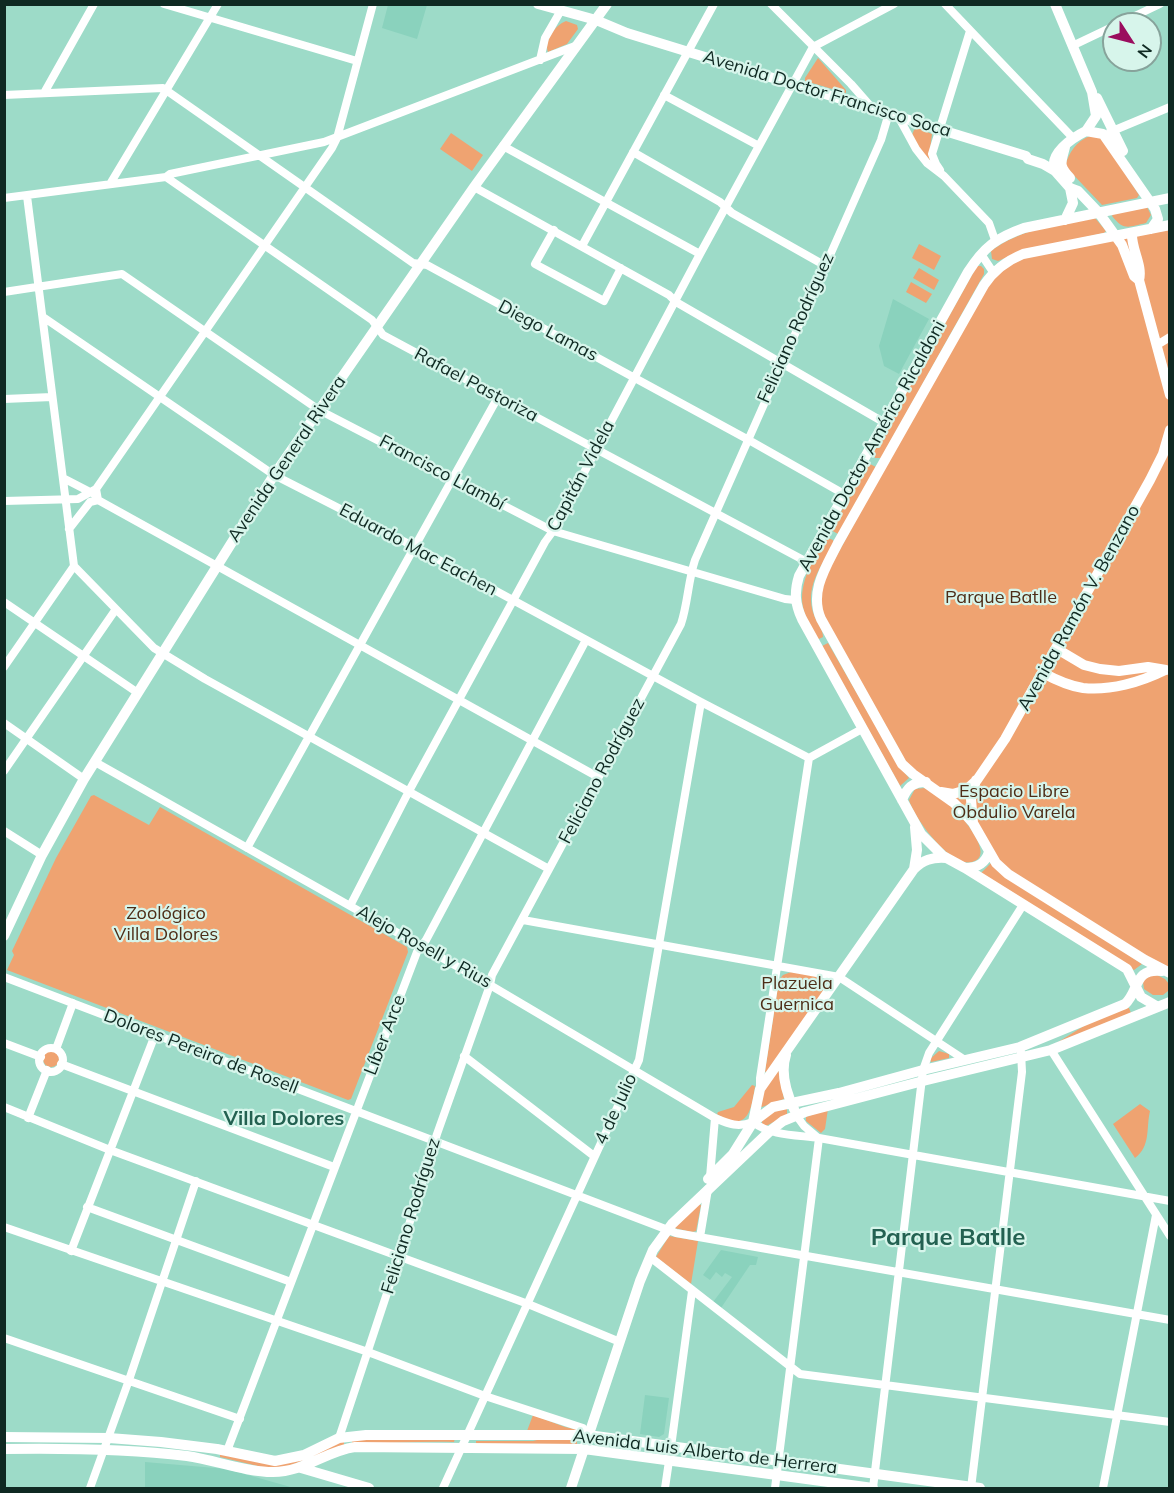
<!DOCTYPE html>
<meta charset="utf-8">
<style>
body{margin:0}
#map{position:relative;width:1174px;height:1493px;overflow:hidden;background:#9ddbc8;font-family:Mulish,sans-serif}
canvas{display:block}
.frame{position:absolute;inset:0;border:6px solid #0f2922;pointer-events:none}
.north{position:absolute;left:1102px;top:12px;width:60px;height:60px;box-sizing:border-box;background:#d7f5eb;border:2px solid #87a39b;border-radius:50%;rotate:126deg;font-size:16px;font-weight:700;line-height:24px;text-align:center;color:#0f2922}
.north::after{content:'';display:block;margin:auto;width:21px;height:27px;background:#9a0d5e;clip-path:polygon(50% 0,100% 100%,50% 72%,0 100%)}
</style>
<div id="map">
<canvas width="1174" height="1493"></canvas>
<div class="frame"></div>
<div class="north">N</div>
</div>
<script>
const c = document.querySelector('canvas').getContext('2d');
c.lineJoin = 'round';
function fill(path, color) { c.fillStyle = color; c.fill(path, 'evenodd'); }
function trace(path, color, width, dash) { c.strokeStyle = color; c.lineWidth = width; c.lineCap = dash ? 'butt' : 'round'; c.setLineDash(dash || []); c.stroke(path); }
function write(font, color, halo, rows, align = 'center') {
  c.font = font + ' Mulish,sans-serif'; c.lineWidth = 4.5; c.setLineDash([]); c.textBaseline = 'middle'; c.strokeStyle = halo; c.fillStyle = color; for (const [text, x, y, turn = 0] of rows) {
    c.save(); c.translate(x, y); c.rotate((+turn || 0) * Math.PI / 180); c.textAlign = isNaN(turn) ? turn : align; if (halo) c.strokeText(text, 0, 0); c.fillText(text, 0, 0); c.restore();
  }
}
fill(new Path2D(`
 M388 5H427L417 39 382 28Z
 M893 299 929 319 899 374 884 366 879 346Z
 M721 1250 758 1257 756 1265H750L721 1308 713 1302 732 1277 725 1273 722 1277 716 1272 710 1280 703 1275Z
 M645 1395 669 1398 664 1434 659 1437 640 1434Z
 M145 1462 227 1469 294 1488H145Z`), '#8ad2bd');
fill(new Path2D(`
 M566 21 577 25 578 29 567 44 548 52C544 41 555 25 566 21Z
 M818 58 846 90V93L805 81V78Z
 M918 128 932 134 929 158 935 166 922 152 912 135 914 130Z
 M451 133 483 155 472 171 440 149Z
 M1090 136 1102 138 1137 192 1139 195 1137 198 1102 205 1065 166C1069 153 1076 141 1090 136Z
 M1147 207 1151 215 1146 223C1128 227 1124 231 1112 216L1113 214Z
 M1095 218 1106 231 1104 233 1021 251 998 261 992 259 991 251C1022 228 1058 225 1095 218Z
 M1169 225V973L1008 874 973 823 913 774 816 602 817 592 984 285 1007 262Z
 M919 244 941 256 934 270 912 258Z
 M977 266H981L984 269V274L881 458H875L873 453Z
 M919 268 939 280 934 290 913 278Z
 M911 282 932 294 926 303 906 292Z
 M868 463 876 467 838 534 831 530Z
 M828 538 833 540 834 544C821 566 804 588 814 615 817 623 823 629 823 637L819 639 816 638C812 628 805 618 803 607 798 584 814 555 828 538Z
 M828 643 898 765 909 778 900 786 822 646Z
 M925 788C934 794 944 800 952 807 961 815 997 856 972 862 951 868 914 818 909 800L915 789Z
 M94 795 149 825 160 807 407 947 408 952 351 1099 348 1100 7 970 14 955 12 951 56 858 91 796Z
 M991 863 1142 964 1134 970 981 873Z
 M791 972 814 975 822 982 823 991 767 1074 765 1071 779 980 783 975Z
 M1155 974 1165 979 1169 984 1168 991 1163 995H1153L1144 989 1143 982 1145 978Z
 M1127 1007 1129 1008 1131 1013 1055 1044 1087 1024Z
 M43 1059a8 8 0 1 1 16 0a8 8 0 1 1-16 0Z
 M939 1051 949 1054V1058L931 1062 930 1059Z
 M778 1068 784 1099 762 1107 760 1106 765 1088Z
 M752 1085 755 1086C752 1110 747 1134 717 1114L718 1112 734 1107Z
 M1140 1104 1150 1111C1146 1128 1151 1146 1135 1158L1113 1124Z
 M787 1108V1115L766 1126 762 1124V1120L770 1113Z
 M828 1109 825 1129 821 1133 806 1121V1117Z
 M699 1204 701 1205 696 1231 692 1232 674 1228Z
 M669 1236 698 1241 691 1284 656 1257Z
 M533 1415 565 1427 579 1430 527 1431Z
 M577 1437V1444L476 1445V1441H533L545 1438Z
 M455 1438 454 1442C420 1441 386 1444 352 1444V1439Z
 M344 1441V1445L286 1467H262L220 1457V1454L263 1463Z`), '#efa371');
trace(new Path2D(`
 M164 4 357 61
 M771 4 851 84 872 108
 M945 4 1073 138
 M1118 24 1160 4
 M1072 46 1114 26
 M540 60 545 38 560 12
 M44 93 94 4
 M4 95 163 88 413 263 427 265 747 439 844 494
 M664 95 759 146
 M898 116 916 149 927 163 944 176 989 223 995 240
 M1110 132 1170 107
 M503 146 700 254
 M633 152 720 202 732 213 824 265
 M940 170 936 164 932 154 970 31
 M166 177 372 320 383 335 807 562
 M110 184 218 4
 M474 187 669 295 676 302 885 423
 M27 196 74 566
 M4 198 166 177 170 174 324 142 575 46
 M554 230 535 264 604 301 621 268
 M582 246 714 4
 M981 254 993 272
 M4 292 122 274 319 410 553 531 785 599 795 600
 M43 317 274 475 415 547 701 702 809 758
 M1157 345 1170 337
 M4 399 52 397
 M63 478 92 493
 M98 500 96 489 332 148 337 138 373 4
 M98 500 598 777
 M4 501 78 499 96 489
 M69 529 90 502 98 500
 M74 566 154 648 205 679 549 869
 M4 602 138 693
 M4 667 74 566
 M4 723 84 779
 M809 758 862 729
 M95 762 490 985 715 1118C729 1124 738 1128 753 1122 770 1136 798 1135 819 1138L1170 1201
 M4 771 116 609
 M4 831 42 855
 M247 848 498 397
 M350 906 409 791 545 542 553 531 700 254 813 47 894 4
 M523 920 839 977 965 1060
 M4 977 676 1233 1170 1320
 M4 1043 41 1057
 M39 1060a12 12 0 1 1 24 0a12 12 0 1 1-24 0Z
 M56 1049 73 1003
 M1051 1050 1170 1236
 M464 1056 594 1156
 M61 1064 334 1167
 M760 1089V1078L809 758
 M4 1107 110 1150 528 1304 620 1342
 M796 1115 804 1126 817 1137
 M28 1118 47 1070
 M710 1177 715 1118
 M87 1207 291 1282
 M4 1227 368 1352 485 1396 583 1428 588 1435
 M700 1237 708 1189
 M71 1251 155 1035
 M650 1257 800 1374 1170 1422
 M4 1338 240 1419
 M339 1438 399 1257 437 1134 490 985 492 975 681 624C688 603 688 581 695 560L881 140 889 113
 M671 1447 692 1291
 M227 1451 417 952 426 940 586 640
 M90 1488 129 1380 196 1181
 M443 1488 639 1060 701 702
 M665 1488 669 1461
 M775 1488 819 1138
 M873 1488 923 1070 929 1053 1023 905
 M971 1488 1022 1072 1021 1052
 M1103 1488 1156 1215`), '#fff', 8);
trace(new Path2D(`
 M538 4 596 20 627 33 1026 156 1028 159 1043 164 1055 171 1070 188 1078 191 1099 213 1122 245 1134 276 1139 280
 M1055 4 1092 92 1096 116 1086 131
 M1097 98 1123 151
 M1065 147C1061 163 1058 165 1070 178
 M1055 171C1048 154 1072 138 1086 131L1103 134 1155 209 1158 219 1151 229
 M1065 220 1073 203 1070 188
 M1170 225 1023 254C1006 261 994 270 984 285L838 543C826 567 809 592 821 619L902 764 913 774 954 803 963 812 973 823 996 863 1008 874 1145 960 1170 973
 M1132 233C1131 249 1143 265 1139 280L1170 395
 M1057 649 1084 665 1100 669 1119 671 1148 667 1166 670
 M1043 673C1056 680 1069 686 1083 688 1110 691 1141 682 1165 670
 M941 792 953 794 966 790 977 780 1005 739 1150 480 1163 454 1170 430
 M902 800C907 788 912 782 926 782
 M973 823 971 799 976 780
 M965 868C977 868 985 864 989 852
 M914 869 917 850 915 827
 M4 936 42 855 84 779 274 475 474 187 607 4
 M1158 1007 1141 997 1127 969 965 868 943 856 921 834 802 619C795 604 794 592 799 576L968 272C984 247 996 238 1024 228L1170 198
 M786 1055C780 1073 786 1092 794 1109
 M753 1122 760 1089 914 869C923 860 932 857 946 858
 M708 1179 733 1154 753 1122 773 1107 839 1093 923 1070 1020 1047 1125 1004C1140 990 1133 968 1162 971
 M4 1437 109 1438 161 1442 217 1449 275 1461 304 1455 339 1438 366 1435H588L980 1488
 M4 1449C65 1448 127 1449 187 1456 215 1460 245 1472 273 1472 304 1472 326 1451 355 1447L584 1449 873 1488
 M301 1468 369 1488
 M571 1488 640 1281 653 1250 672 1224 770 1131 783 1121 805 1112 923 1081 1051 1050 1170 1002`), '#fff', 10);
write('18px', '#0f2922', '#d7f5eb', [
 ["Avenida Doctor Francisco Soca",827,94,17],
 ["Feliciano Rodríguez",796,328,-66],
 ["Diego Lamas",548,331,28],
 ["Rafael Pastoriza",476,385,28],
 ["Avenida Doctor Américo Ricaldoni",872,446,-61],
 ["Avenida General Rivera",287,459,-56],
 ["Francisco Llambí",442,473,28],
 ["Capitán Videla",581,476,-62],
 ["Eduardo Mac Eachen",418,550,28],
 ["Avenida Ramón V. Benzano",1079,608,-61],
 ["Feliciano Rodríguez",602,771,-62],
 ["Alejo Rosell y Rius",424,947,29],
 ["Líber Arce",385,1035,-69],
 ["Dolores Pereira de Rosell",201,1052,21],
 ["4 de Julio",616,1109,-65],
 ["Feliciano Rodríguez",411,1216,-73],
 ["Avenida Luis Alberto de Herrera",705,1452,7]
]);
write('18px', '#4d2d17', '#d7f5eb', [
 ["Parque Batlle",1001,598],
 ["Espacio Libre",1014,792],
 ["Obdulio Varela",1014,813],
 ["Zoológico",166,914],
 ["Villa Dolores",166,935],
 ["Plazuela",797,984],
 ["Guernica",797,1005]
]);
write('bold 20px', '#236151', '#d7f5eb', [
 ["Villa Dolores",284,1119]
]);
write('bold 24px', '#236151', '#d7f5eb', [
 ["Parque Batlle",948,1238]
]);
</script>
